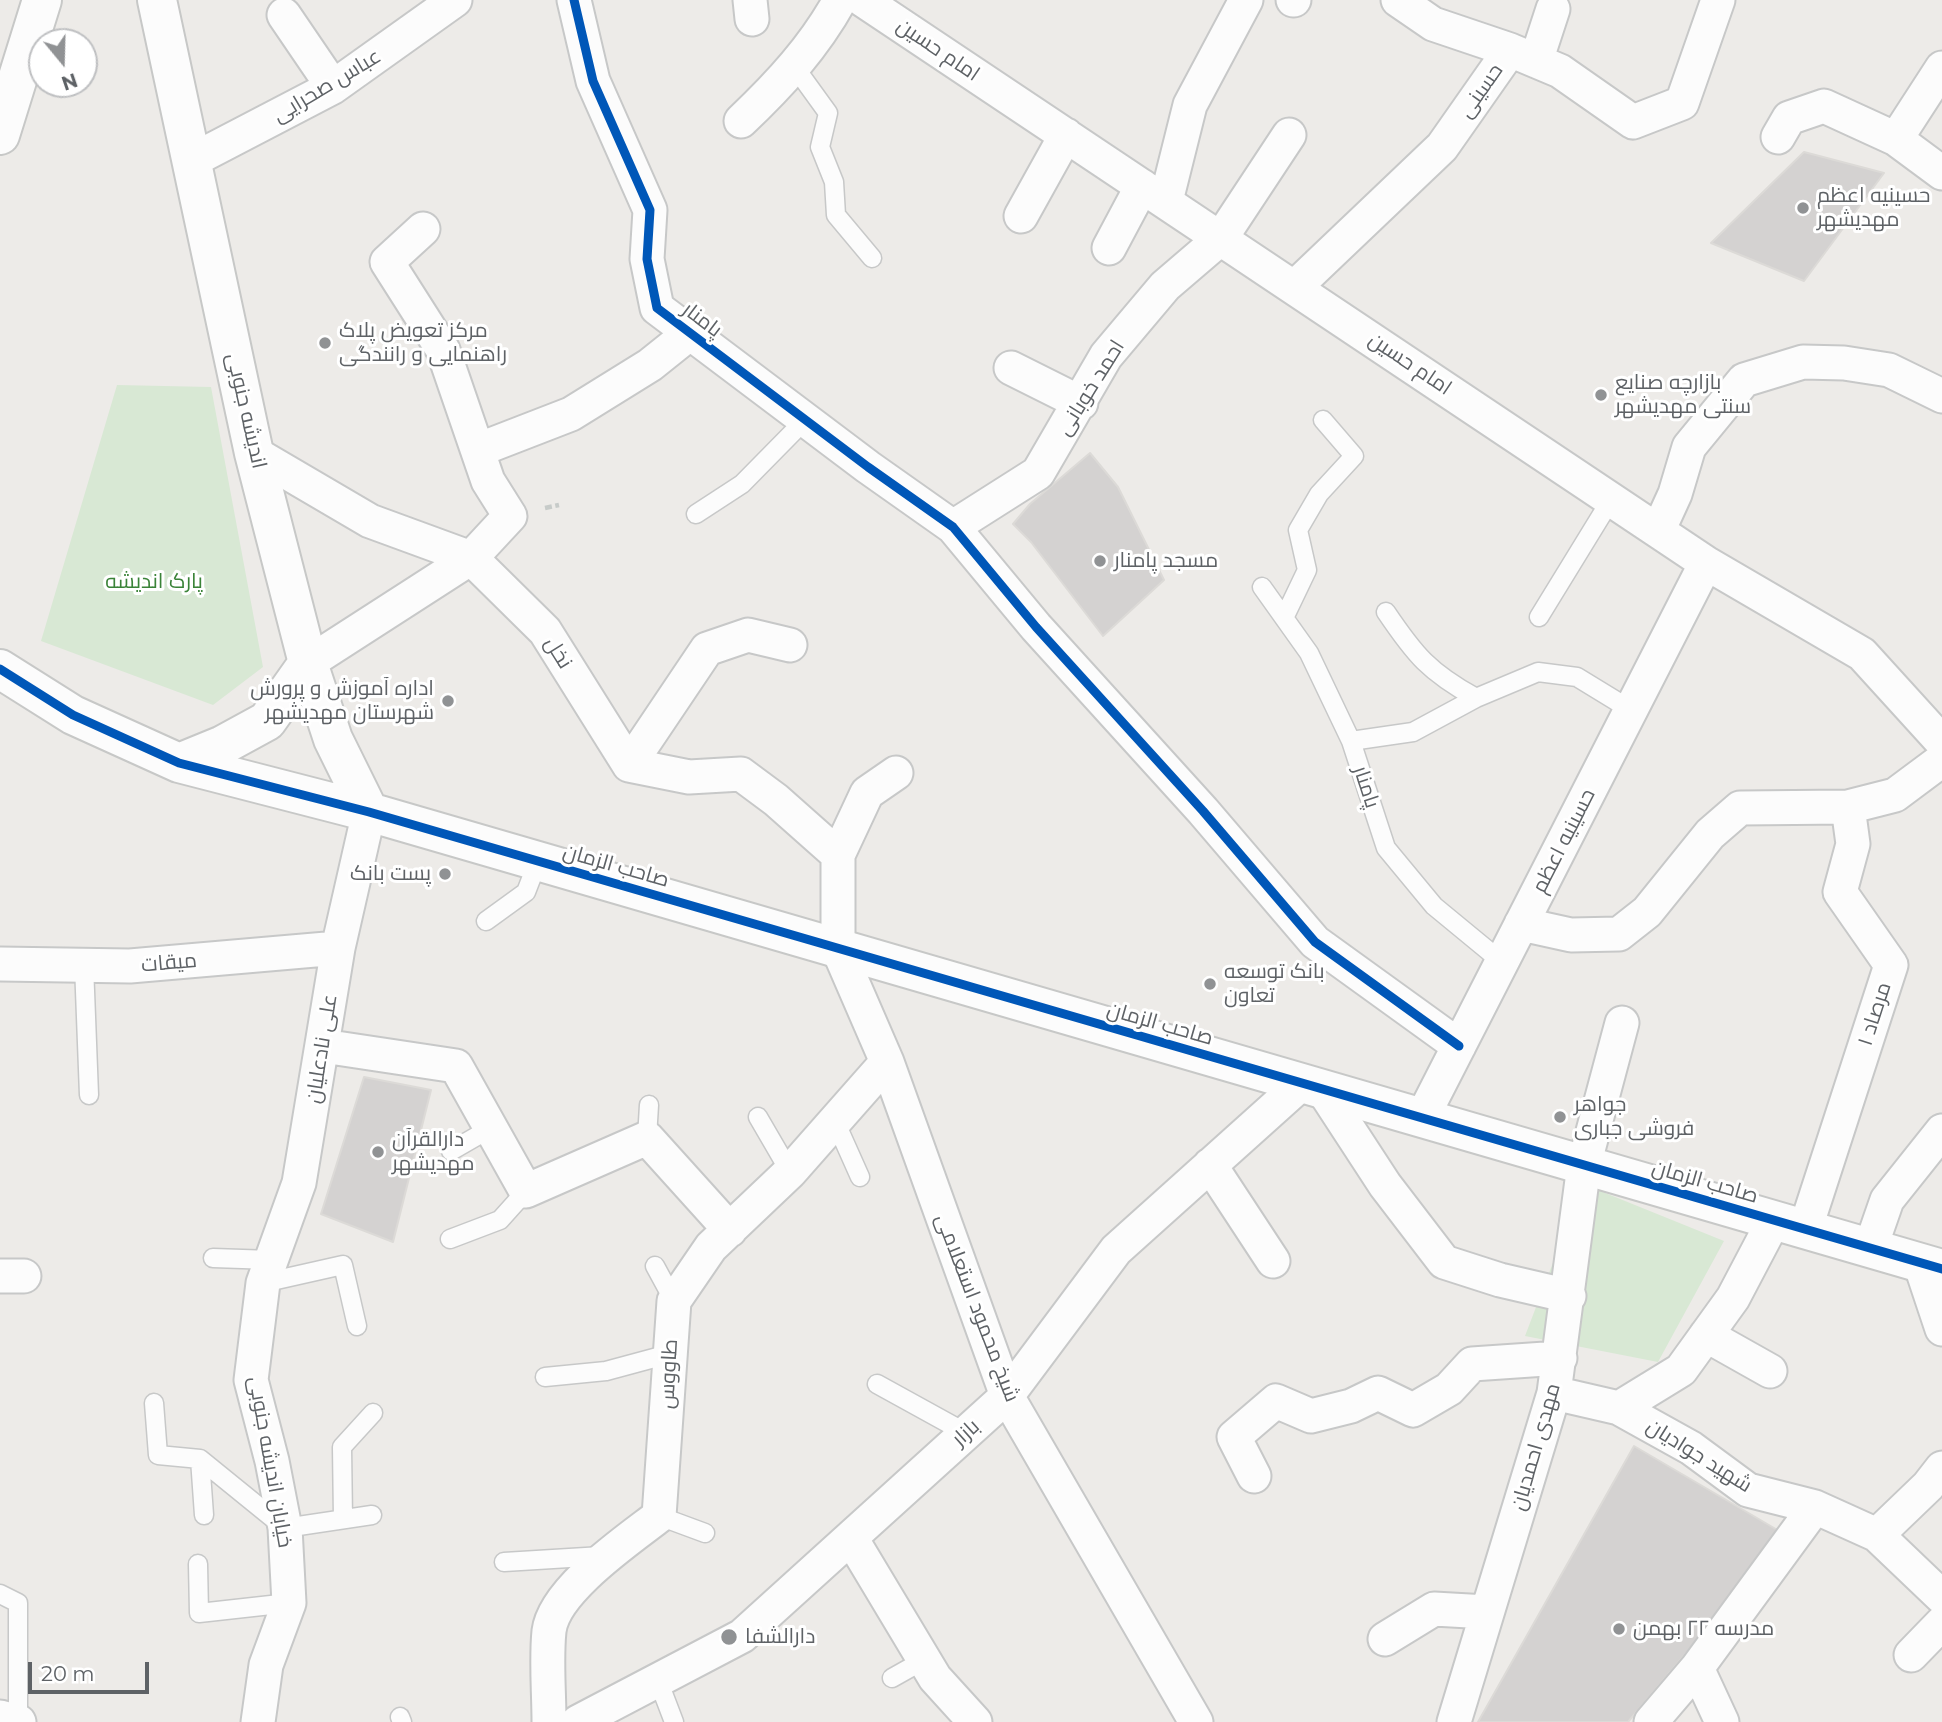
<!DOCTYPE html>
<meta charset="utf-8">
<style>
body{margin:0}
#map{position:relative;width:1942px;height:1722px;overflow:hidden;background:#edebe8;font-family:Montserrat,sans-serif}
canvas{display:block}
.north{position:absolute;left:28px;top:28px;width:70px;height:70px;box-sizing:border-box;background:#fff;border:2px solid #bfc0c2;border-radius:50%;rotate:161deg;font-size:19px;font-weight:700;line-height:28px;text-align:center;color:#5e6266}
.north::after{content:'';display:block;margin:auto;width:24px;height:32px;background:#909294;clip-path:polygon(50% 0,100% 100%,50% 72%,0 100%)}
.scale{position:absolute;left:28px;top:1662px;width:121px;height:32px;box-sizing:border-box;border:4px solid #5e6266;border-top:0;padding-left:9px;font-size:21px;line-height:24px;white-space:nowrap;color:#5e6266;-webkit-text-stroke:5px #fff;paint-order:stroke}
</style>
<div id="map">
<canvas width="1942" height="1722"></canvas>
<div class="north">N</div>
<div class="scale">20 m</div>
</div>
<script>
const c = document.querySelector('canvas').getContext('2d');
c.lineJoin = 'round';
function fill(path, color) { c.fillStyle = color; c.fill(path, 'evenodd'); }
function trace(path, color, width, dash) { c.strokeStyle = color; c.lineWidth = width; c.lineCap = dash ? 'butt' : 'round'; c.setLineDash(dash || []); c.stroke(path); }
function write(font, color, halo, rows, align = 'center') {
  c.font = font + ' Montserrat,Cairo,sans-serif'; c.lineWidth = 6; c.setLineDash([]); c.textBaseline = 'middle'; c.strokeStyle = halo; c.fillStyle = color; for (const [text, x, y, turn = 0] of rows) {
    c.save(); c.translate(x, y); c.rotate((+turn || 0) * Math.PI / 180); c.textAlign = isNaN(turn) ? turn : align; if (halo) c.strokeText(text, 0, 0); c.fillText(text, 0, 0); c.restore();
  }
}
fill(new Path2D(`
 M117 385 211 387 263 667 213 705 41 641Z
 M1583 1184 1724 1241 1658 1362 1525 1336Z`), '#d8e8d4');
const building = new Path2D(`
 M1804 152 1884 173 1804 281 1711 243Z
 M1090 453 1118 487 1164 580 1103 636 1031 542 1013 524 1030 504Z
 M364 1077 431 1090 393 1242 321 1214Z
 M1634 1446 1786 1535 1628 1722H1478Z`);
fill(building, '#d4d2d1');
trace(building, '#dcdad7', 2);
const lane = new Path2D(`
 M794 66 828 113 820 147 834 182 836 215 872 258
 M696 514 742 484 805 420
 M1262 587 1309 653 1351 741 1386 848 1434 906 1502 962
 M1386 612C1415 655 1429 672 1476 698
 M1539 617 1612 498
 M1284 618 1307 570 1298 530 1319 494 1354 456 1323 420
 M1351 741 1413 732 1476 698 1538 672 1577 677 1631 710
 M486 921 526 892 538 861
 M84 965 89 1095
 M758 1117 790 1172
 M835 1121 860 1177
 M647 1138 649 1105
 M451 1151 491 1128
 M450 1239 500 1220 526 1191
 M213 1258 272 1260
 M655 1266 674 1301
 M263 1283 343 1265 357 1326
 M545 1377 606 1371 669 1354
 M877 1384 966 1433
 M154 1403 158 1455 200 1459 285 1528 372 1515
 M200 1459 204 1515
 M659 1516 705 1533
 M343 1519 342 1447 373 1413
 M504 1562 602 1556
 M198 1564 199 1613 289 1603
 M0 1594 18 1603V1722
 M892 1678 924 1660
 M658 1680 674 1722
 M400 1717 402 1722`);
const street = new Path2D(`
 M574 0 593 81 650 210 647 259 657 308 868 467 953 527 1036 627 1203 811 1315 942 1459 1046
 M750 0 752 19
 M863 0 1706 563 1862 654 1942 742
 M1293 0H1294
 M1398 0 1433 24 1510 50
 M284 15 333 87
 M1536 61 1553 9
 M741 121C780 84 814 47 840 0
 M1778 137 1789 118 1824 106 1896 139 1942 68
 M1896 139 1942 173
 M191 161 333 87 455 0
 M1166 201 1190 105 1246 0
 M1021 216 1066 135
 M1109 248 1142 186
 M1295 287 1442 147 1510 50 1560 71 1633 122 1682 103 1718 0
 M1011 368 1081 403
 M478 450 571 414 650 365 690 333
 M254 453 370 521 471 558 545 631 629 765 689 777 741 774 776 800 838 855
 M953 527 1038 473 1106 356 1165 286 1221 238 1289 135
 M1659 529 1675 494 1689 447 1744 380 1803 362 1844 363 1889 370 1942 396
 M308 663 471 558 510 516 488 481 443 350 387 262 423 229
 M629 765 707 649 748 635 790 645
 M896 773 867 793 838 855V949L887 1062 1007 1396 1196 1722
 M1521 924 1571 935 1619 934 1647 912 1710 834 1740 808 1848 807 1895 795 1942 760
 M0 964 130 966 338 948
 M323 1046 456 1066 526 1191 647 1138 730 1230
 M1323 1090 1385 1185 1444 1262 1500 1280 1569 1296
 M1422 1118 1706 563
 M1210 1165 1273 1261
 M1805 1230 1891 965 1840 892 1853 844 1848 807
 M1870 1249 1887 1200 1942 1131
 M1920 1263 1942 1329
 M0 1276H24
 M1706 1335 1770 1371
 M1554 1393 1619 1408 1691 1448 1748 1490 1815 1507 1877 1535 1942 1597
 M1619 1408 1681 1370 1733 1298 1774 1220
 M1254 1476 1234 1437 1276 1401 1311 1416 1351 1406 1378 1393 1413 1410 1449 1389 1472 1364 1560 1358
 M1877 1535 1928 1486 1942 1468
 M851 1538 935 1678 975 1722
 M1385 1639 1434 1609 1487 1612
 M1911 1655 1942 1623
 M1697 1668 1722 1722
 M0 1717 19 1722
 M258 1722 266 1665 289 1603 285 1528 272 1461 251 1380 263 1283 299 1183 338 948 369 812
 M549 1722C549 1692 546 1660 549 1631 554 1590 628 1540 659 1516L674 1301 711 1247 790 1172 887 1062
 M578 1722 742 1636 1007 1396 1116 1250 1302 1083
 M1454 1722 1554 1393 1584 1165 1622 1023
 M1651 1722 1697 1668 1815 1507`);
const secondary = new Path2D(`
 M157 0 254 453 308 663 333 739 369 812
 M0 135 42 0
 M0 669 73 715 179 763 369 812 1942 1269
 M179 763 223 745 267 721 308 663`);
trace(lane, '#c7c8c8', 21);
trace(street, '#c7c8c8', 37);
trace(secondary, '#c7c8c7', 42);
trace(new Path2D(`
 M545 508 559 505`), '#c7cbc9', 4.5, [7, 3.5]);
trace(lane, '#fcfcfc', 18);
trace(street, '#fcfcfc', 33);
trace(secondary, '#fcfcfc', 38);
trace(new Path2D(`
 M574 0 593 81 650 210 647 259 657 308 868 467 953 527 1036 627 1203 811 1315 942 1459 1046
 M0 669 73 715 179 763 369 812 1942 1269`), '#0057b8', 9);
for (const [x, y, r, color] of [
 [1803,208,7,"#909294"],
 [325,343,7,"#909294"],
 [1601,395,7,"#909294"],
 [1100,561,7,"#909294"],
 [448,701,7,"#909294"],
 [445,874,7,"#909294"],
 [1210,984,7,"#909294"],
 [1560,1117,7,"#909294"],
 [378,1152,7,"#909294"],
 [1619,1629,7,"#909294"],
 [729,1637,9,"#909294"]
]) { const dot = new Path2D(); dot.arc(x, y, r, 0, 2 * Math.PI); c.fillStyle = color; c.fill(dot); trace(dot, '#fff', 2.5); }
write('21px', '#5e6266', '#fff', [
 ["امام حسین",938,50,34],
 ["عباس صحرایی",327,86,-31],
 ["حسینی",1481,91,-55],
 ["پامنار",702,320,37],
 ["امام حسین",1410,364,34],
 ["احمد خوبانی",1091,388,-58],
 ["اندیشه جنوبی",246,411,77],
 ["نخل",558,653,58],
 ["پامنار",1366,787,72],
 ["حسینیه اعظم",1564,841,-63],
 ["صاحب الزمان",616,866,16],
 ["میقات",169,963,-5],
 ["مرصاد ۱",1875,1014,-72],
 ["صاحب الزمان",1160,1024,16],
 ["علی نادعلیان",322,1049,-81],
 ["صاحب الزمان",1705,1182,16],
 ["شیخ محمود استعلامی",977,1308,69],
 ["طاووس",669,1374,-87],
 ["بازار",966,1433,-42],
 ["مهدی احمدیان",1536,1447,-74],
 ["شهید جوادیان",1699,1456,32],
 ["خیابان اندیشه جنوبی",270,1462,80]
]);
write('21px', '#5e6266', '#fff', [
 ["حسینیه اعظم",1817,196],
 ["مهدیشهر",1817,220],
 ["مرکز تعویض پلاک",339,331],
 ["راهنمایی و رانندگی",339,355],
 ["بازارچه صنایع",1615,383],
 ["سنتی مهدیشهر",1615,407],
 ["مسجد پامنار",1114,561],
 ["اداره آموزش و پرورش",434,689,"right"],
 ["شهرستان مهدیشهر",434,713,"right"],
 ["پست بانک",431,874,"right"],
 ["بانک توسعه",1224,972],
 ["تعاون",1224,996],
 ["جواهر",1574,1105],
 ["فروشی جباری",1574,1129],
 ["دارالقرآن",392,1140],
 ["مهدیشهر",392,1164],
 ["مدرسه ۲۲ بهمن",1633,1629],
 ["دارالشفا",745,1637]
], 'left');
write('21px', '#3a8338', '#fff', [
 ["پارک اندیشه",154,582]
]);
</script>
